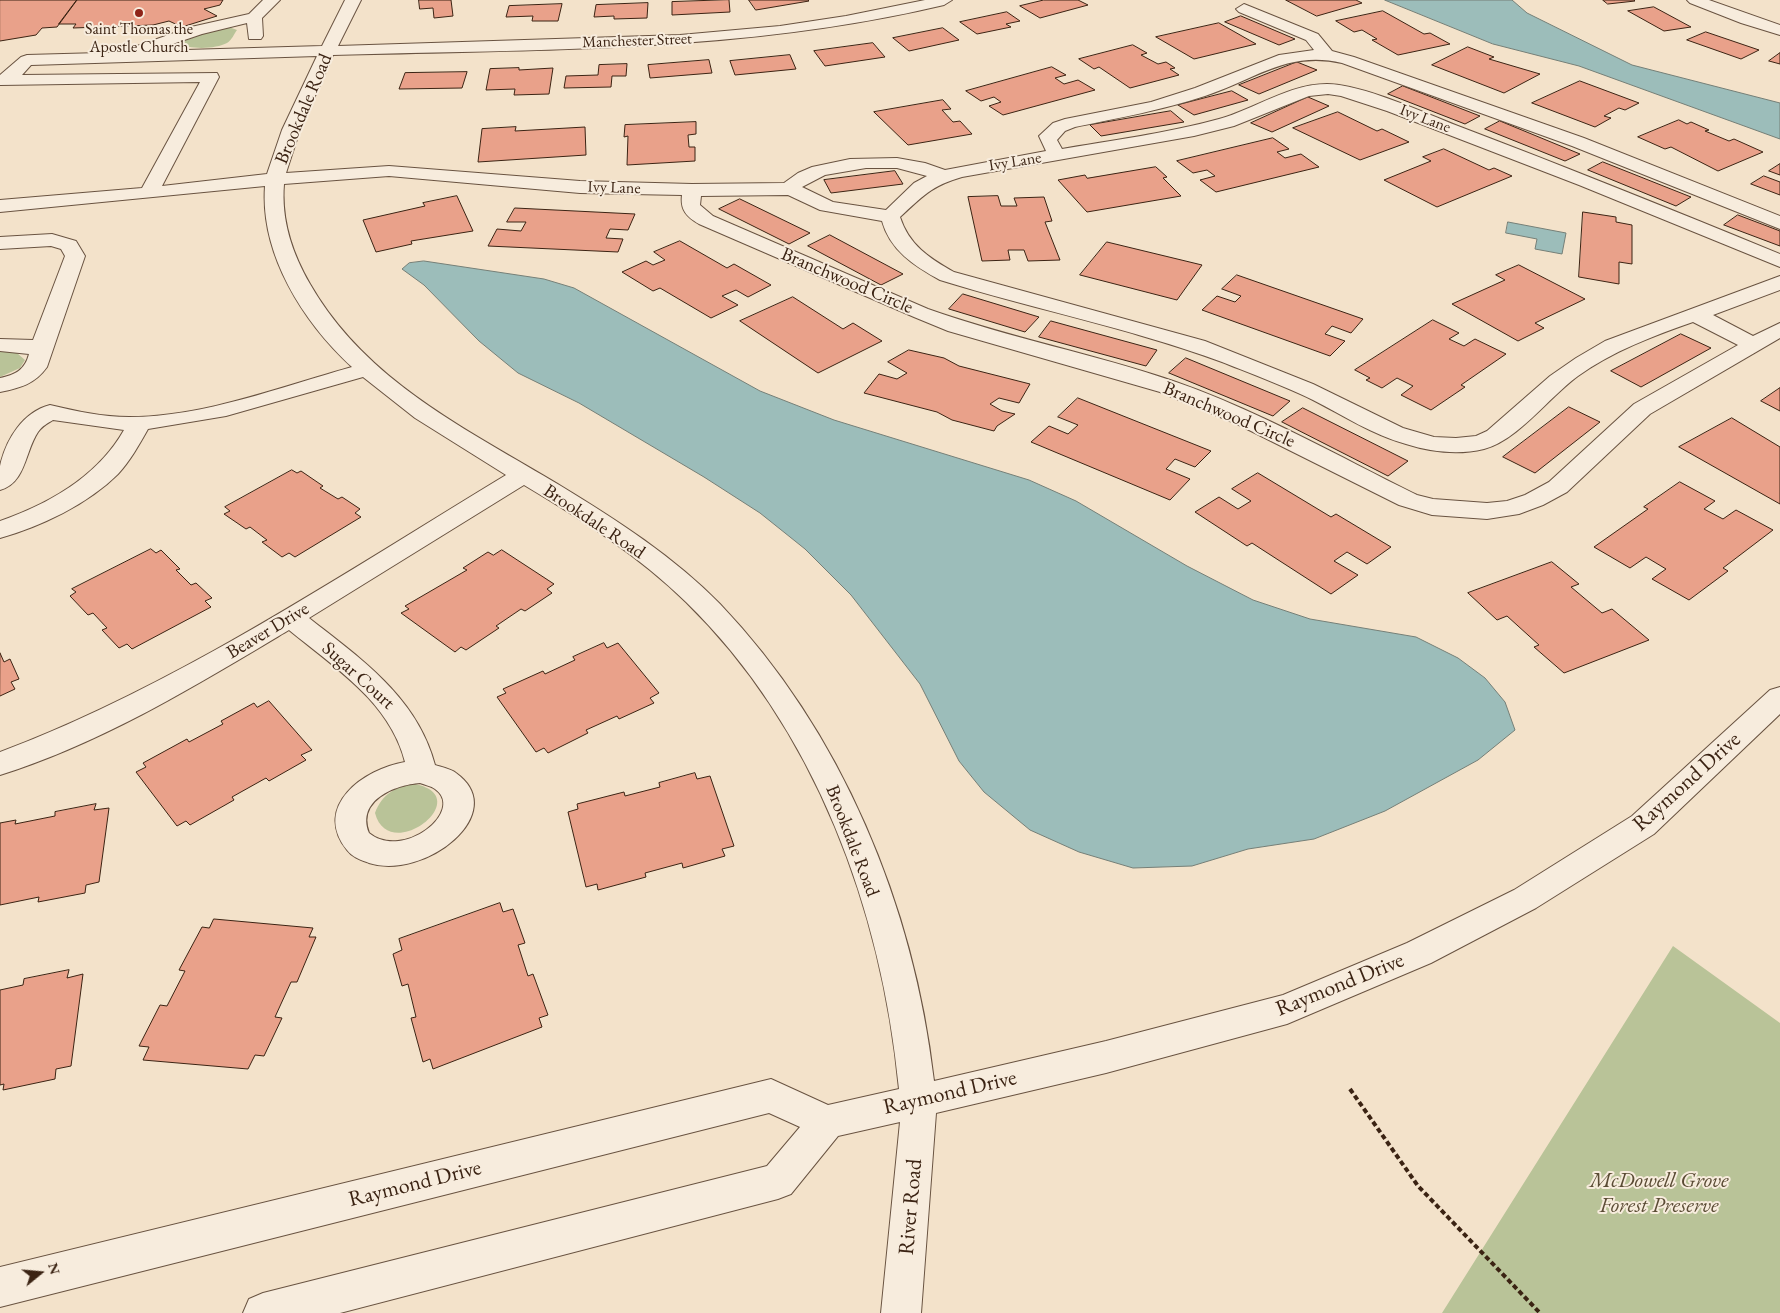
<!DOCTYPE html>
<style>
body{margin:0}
#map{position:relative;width:1780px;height:1313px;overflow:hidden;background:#f3e2ca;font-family:"EB Garamond",serif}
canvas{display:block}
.north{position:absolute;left:15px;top:1248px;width:50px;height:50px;-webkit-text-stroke:4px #f7ecdd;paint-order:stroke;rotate:73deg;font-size:14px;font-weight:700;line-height:20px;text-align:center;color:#3b2313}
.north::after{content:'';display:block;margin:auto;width:18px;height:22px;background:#3b2313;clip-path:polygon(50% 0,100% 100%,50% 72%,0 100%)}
</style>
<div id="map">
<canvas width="1780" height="1313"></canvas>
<div class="north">N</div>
</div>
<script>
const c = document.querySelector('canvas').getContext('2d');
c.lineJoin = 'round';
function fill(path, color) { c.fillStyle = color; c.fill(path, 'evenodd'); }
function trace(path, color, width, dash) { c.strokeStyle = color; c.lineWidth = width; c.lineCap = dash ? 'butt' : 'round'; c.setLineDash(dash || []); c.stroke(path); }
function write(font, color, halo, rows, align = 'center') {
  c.font = font + ' "EB Garamond",serif'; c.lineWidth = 4; c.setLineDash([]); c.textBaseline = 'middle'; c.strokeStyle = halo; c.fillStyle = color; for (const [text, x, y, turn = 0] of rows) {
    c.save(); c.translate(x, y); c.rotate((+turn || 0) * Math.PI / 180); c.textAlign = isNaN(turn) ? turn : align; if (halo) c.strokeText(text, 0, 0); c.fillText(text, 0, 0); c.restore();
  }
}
fill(new Path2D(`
 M229 27 237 30C234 34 232 40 227 43 216 49 189 50 179 43L218 28Z
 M0 351 17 353 25 360 20 368 0 377Z
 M415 784C478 797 389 866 375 813 382 794 396 786 415 784Z
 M1673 946 1780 1023V1313H1442Z`), '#b9c398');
const water = new Path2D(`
 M1385 0H1512L1527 13 1632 65 1780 103V139L1579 66 1493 44Z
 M1508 222 1566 233 1562 254 1535 249 1537 239 1506 233Z
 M424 261 544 279 574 288 760 391 834 420 1029 480 1076 501 1187 566 1253 600 1310 619 1416 637 1458 658 1485 678 1505 702 1515 730 1478 760 1385 811 1314 839 1248 849 1192 866 1133 868 1079 852 1030 830 984 792 959 761 920 684 851 595 805 549 760 513 704 477 579 403 518 373 479 341 424 285 402 269 409 263Z`);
fill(water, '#9cbdba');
trace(water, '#757f77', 1);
const building = new Path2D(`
 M0 0H77L57 27 42 28 36 35 0 41Z
 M77 0H223L220 5 204 9 217 16 182 27 169 21 153 25 73 28 76 24H59Z
 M419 0H451L453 16 434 18 433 8 420 9Z
 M729 0 730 12 672 15V2Z
 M749 0H808L809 1 756 10Z
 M1044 0H1078L1088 5 1040 18 1020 6Z
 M1286 0H1356L1362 3 1317 16Z
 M1603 0H1634L1635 1 1608 4Z
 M648 3 647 18 614 19V16L594 17 596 5Z
 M562 4 558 21H532L533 16 506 17 509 6Z
 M1654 7 1691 27 1664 31 1628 11Z
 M1383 11 1424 34 1430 33 1450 44 1398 55 1372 40 1377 39 1362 30 1354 32 1336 21Z
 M1007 12 1020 21 1006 24 1011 27 977 34 960 22Z
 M1241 16 1295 39 1279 45 1225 22Z
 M1219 23 1256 44 1194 59 1156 37Z
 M943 28 959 40 909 51 893 38Z
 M1706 32 1759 50 1741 59 1687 40Z
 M873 43 885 57 825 66 814 51Z
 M1133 45 1147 53 1141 55 1158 64 1166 62 1175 68 1170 69 1179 75 1130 88 1099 67 1094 69 1079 59Z
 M1468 47 1494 57 1489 59 1540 74 1504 93 1432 65Z
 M1780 53V64L1769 61Z
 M790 55 796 69 735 75 730 61Z
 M709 60 712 73 650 78 648 65Z
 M1297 62 1317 70 1259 94 1239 85Z
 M627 64 626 76H612L611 87 564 88 566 76 598 75 599 65Z
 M1052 67 1066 75 1055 78 1064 84 1078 80 1095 90 1003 115 989 106 1001 102 994 97 981 101 966 91Z
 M519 68V70L553 68 549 94 514 95 515 89 486 90 490 69Z
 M467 72 462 88 399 89 405 73Z
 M1580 81 1639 103 1625 110 1619 108 1604 116 1611 118 1595 127 1532 103Z
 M1403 86 1480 116 1465 124 1388 94Z
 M1232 91 1248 100 1194 115 1178 105Z
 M1308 97 1329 106 1272 132 1251 123Z
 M943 100 951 109 942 110 953 122 960 121 972 134 908 145 874 112Z
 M1171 111 1184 122 1101 136 1090 125Z
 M1338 112 1377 131 1382 129 1409 142 1360 160 1293 128Z
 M1679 120 1687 124 1691 122 1709 130 1705 131 1729 141 1734 139 1763 152 1718 171 1671 147 1665 149 1638 137Z
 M1500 121 1580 154 1565 161 1485 129Z
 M696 122V134L688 135 689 147H695V161L627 165 628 136 624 137 625 125Z
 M516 127 515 131 585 127 586 155 478 162 482 129Z
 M1273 138 1289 149 1277 152 1285 158 1301 154 1319 167 1216 192 1200 180 1215 176 1207 170 1193 173 1177 161Z
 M1444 149 1489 170 1494 168 1512 176 1437 207 1384 180 1431 161 1423 157Z
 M1603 162 1691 197 1676 206 1588 170Z
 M1780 164V175L1769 171Z
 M1156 167 1167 177 1163 178 1181 196 1087 212 1058 180 1085 175 1087 178Z
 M895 171 903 184 831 193 824 180Z
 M1764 176 1780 182V195L1751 184Z
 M457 196 473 231 411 241 412 244 376 252 363 220 425 206 423 203Z
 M998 196 1001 206H1017L1014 198 1044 197 1052 221 1045 222 1060 260 1028 261 1024 250H1008L1010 260 982 261 968 197Z
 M740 199 810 233 789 244 719 209Z
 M515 208 635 214 628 230 610 229 606 238 623 239 618 252 488 246 497 229 521 231 526 222H507Z
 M1583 212 1616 217V222L1632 225V264L1619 262V284L1579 277Z
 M1738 215 1780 231V246L1724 225Z
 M830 235 903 274 881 285 808 246Z
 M680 241 727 268 734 264 771 285 748 297 736 290 722 296 738 305 711 318 660 288 653 291 622 272 646 261 653 265 665 260 654 252Z
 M1107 242 1202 265 1177 300 1080 275Z
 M1519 265 1585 299 1535 323 1544 328 1518 341 1452 304 1505 280 1496 275Z
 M1237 275 1363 319 1351 333 1332 326 1325 334 1345 341 1330 356 1202 310 1217 296 1235 302 1241 296 1222 289Z
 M963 294 1039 317 1025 332 949 309Z
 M793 297 843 329 853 323 882 341 818 373 740 321Z
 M1433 320 1459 333 1449 339 1464 346 1475 339 1506 354 1461 385 1465 387 1431 410 1401 395 1413 386 1397 378 1382 388 1366 380 1370 378 1355 370Z
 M1051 321 1157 350 1146 366 1039 337Z
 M1681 334 1711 348 1641 387 1611 371Z
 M909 350 944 358 959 366 1030 384 1019 403 999 398 990 404 1002 411 1015 414 997 426 994 431 952 420 937 412 864 393 879 374 897 379 907 373 888 362Z
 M1186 358 1290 401 1273 416 1169 373Z
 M1780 388V411L1761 401Z
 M1078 398 1211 451 1195 467 1175 459 1166 469 1190 479 1170 500 1031 442 1049 426 1068 434 1078 425 1058 417Z
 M1569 407 1600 422 1535 473 1503 457Z
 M1303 408 1408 461 1388 476 1282 422Z
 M1732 418 1780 447V504L1679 447Z
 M292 470 297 473 301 471 323 486 320 488 338 499 342 497 360 509 355 513 361 517 295 557 289 553 282 557 262 542 267 540 250 527 246 529 224 514 230 511 225 507Z
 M1258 473 1331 517 1336 514 1391 547 1367 564 1347 552 1334 561 1358 575 1331 594 1252 543 1247 546 1195 512 1219 497 1238 509 1251 501 1232 489Z
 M1680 482 1715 501 1704 509 1723 519 1736 510 1773 530 1723 568 1728 571 1689 600 1652 579 1666 569 1646 557 1630 568 1594 547 1648 509 1644 507Z
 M151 549 156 553 161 550 180 569 176 570 191 585 196 583 212 598 205 601 211 607 132 649 127 644 119 648 102 630 107 628 93 613 88 615 70 596 76 592 72 589Z
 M502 550 554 584 547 589 552 593 525 611 521 609 496 626 499 628 466 650 461 647 455 652 401 613 409 609 405 606 467 570 463 568 488 552 493 555Z
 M1552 562 1579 584 1571 587 1602 613 1612 609 1649 640 1564 673 1534 647 1539 645 1507 616 1497 620 1468 593Z
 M604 643 607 648 618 643 659 693 650 698 654 703 619 719 617 716 586 730 588 733 548 753 544 748 536 752 497 697 506 693 503 689 543 671 545 674 575 660 573 657Z
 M0 653 4 662 10 659 19 679 11 682 15 689 0 696Z
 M269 701 312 750 301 755 306 760 269 781 266 778 232 797 234 800 190 825 186 821 177 826 136 772 146 767 143 763 187 739 189 742 223 724 221 721 254 703 257 707Z
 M695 773 697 779 710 776 734 846 722 849 725 856 683 868 682 863 645 873 646 877 598 890 597 884 586 887 568 812 578 809 577 804 624 792 625 796 660 787 659 783Z
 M96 804 94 810 109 808 99 882 86 885 85 893 38 902 39 897 0 905V823L16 820 15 824 55 816V812Z
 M500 903 503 912 513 909 525 943 518 945 528 976 533 974 548 1015 539 1018 542 1027 433 1069 430 1059 423 1062 411 1018 416 1017 408 984 402 986 393 954 402 950 399 939Z
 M214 919 313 928 309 937H316L297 982H291L275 1017 282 1018 264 1056 255 1055 248 1069 143 1060 149 1047 139 1046 160 1005 167 1006 185 971 179 970 202 927 209 928Z
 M69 970 67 978 83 974 71 1066 56 1069 55 1079 3 1090 4 1084 0 1085V990L23 985 24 979Z`);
fill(building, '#e9a18a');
trace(building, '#3b2313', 1);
const minor = new Path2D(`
 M263 0H280L262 18 263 36 261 39H249L247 23 202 34 152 51 322 46 345 0H361L338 46 680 35 780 26 846 16 925 0H952L944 5C742 53 539 49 333 55L300 130 286 173 389 166 580 181 692 184 784 183 798 173 812 167 850 159 897 158 925 163 945 170 1046 151 1039 136 1053 123 1065 119 1151 102 1195 88 1279 55 1314 50 1306 40 1239 12 1236 9 1244 4 1318 34 1332 51 1354 57 1584 138 1780 216V229L1572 146 1342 63C1288 50 1254 80 1205 96 1162 110 1119 118 1075 127L1065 131 1057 140 1062 149C1114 140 1168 133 1219 119 1255 109 1289 84 1327 84 1361 84 1425 113 1458 126 1566 167 1673 210 1780 254V267L1579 185 1387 111 1341 96 1328 94 1309 96 1234 126 1194 136 962 177C931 186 923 196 900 217 909 245 929 258 954 272L1205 341 1313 384 1403 428 1434 437 1456 438 1476 436 1487 431 1550 376 1576 358 1605 341 1780 276V290L1713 315 1753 336 1780 323V338L1650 414 1567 492 1543 505 1519 514 1487 519 1432 515 1399 505 1237 424 1160 392 948 331 914 317 699 224C687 217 680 210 682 195L580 193 389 176 284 184C281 220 292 253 310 284 366 382 468 430 561 486 617 520 674 557 720 604 842 732 914 906 934 1081L1106 1041 1283 995 1407 943 1514 890 1632 816 1770 690 1780 687V714L1654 834 1536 908 1431 963 1287 1024 1106 1073 936 1113 921 1313H881L900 1122 838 1136 791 1194 778 1199 340 1313H243L249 1299 263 1293 767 1166 800 1127 769 1113 0 1307V1267L771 1079 828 1105 899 1089C882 911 816 729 686 602 639 556 581 519 524 485L309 618C361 659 417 697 435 765 441 767 451 769 456 773 512 813 424 881 369 863 361 860 352 857 347 850 312 806 364 769 405 762 390 702 334 667 289 630 197 685 102 743 0 775V752C178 685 344 573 506 475L415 418 363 377 226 416 148 429C139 445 130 461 118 474 88 504 40 527 0 538V521C49 504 98 476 124 430L53 420C48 423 42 426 38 432 25 451 26 483 0 490 0 482 0 473 0 466 6 439 23 412 50 405 76 411 102 417 129 417 204 417 280 387 352 367 303 322 260 254 265 186L0 212V200L142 188 200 82 0 85V75L21 57 27 55 137 52 135 49 137 46 191 27 249 14ZM317 56 282 130 267 174 162 186 219 77 217 73 22 75 31 65ZM866 168H897L927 176 914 183 886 210 833 202 802 187 825 175ZM788 195 820 210 882 221C890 250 914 266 940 280 1033 309 1130 328 1222 362 1252 374 1284 386 1313 400 1344 416 1373 435 1406 444 1431 452 1459 455 1484 449 1518 440 1548 398 1578 376 1613 351 1653 336 1693 322L1738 345 1634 404 1549 482 1525 495 1507 501 1487 503 1433 499 1417 495C1338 456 1259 411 1176 382 1095 354 1009 338 928 309L713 216 700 205 701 196ZM420 783C425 785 431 786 435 789 466 811 403 861 369 833 356 800 395 785 420 783Z
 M1687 0H1709L1780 25V35L1741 23 1690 3Z
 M52 234 76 241 85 256 47 367C35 384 20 388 0 392V378C15 375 25 370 29 354L0 351V339L33 340 65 256 61 249 51 246 0 249V237Z`);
trace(minor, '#695341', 2);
trace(new Path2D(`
 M1350 1089 1418 1186 1540 1313`), '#3b2313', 4, [5, 3]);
fill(minor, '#f7ecdd');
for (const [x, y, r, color] of [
 [139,13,5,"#8f2418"]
]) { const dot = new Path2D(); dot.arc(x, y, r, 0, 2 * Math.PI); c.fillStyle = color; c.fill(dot); trace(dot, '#f7ecdd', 2); }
write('16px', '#3b2313', '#f7ecdd', [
 ["Saint Thomas the",139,30],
 ["Apostle Church",139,48]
]);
write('16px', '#3b2313', '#f7ecdd', [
 ["Manchester Street",637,41,-2],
 ["Ivy Lane",1425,119,21],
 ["Ivy Lane",1015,162,-9],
 ["Ivy Lane",614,188,2]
]);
write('19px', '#3b2313', '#f7ecdd', [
 ["Brookdale Road",304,109,-67],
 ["Branchwood Circle",847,281,23],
 ["Branchwood Circle",1229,415,23],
 ["Brookdale Road",594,522,34],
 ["Beaver Drive",268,631,-31],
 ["Sugar Court",358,676,42],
 ["Brookdale Road",852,841,69]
]);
write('22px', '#3b2313', '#f7ecdd', [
 ["Raymond Drive",1687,782,-42],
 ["Raymond Drive",1340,985,-22],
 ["Raymond Drive",950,1093,-13],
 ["Raymond Drive",415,1184,-14],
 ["River Road",911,1207,-85]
]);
write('italic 22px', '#5a4b34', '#f7ecdd', [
 ["McDowell Grove",1659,1181],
 ["Forest Preserve",1659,1206]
]);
</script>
